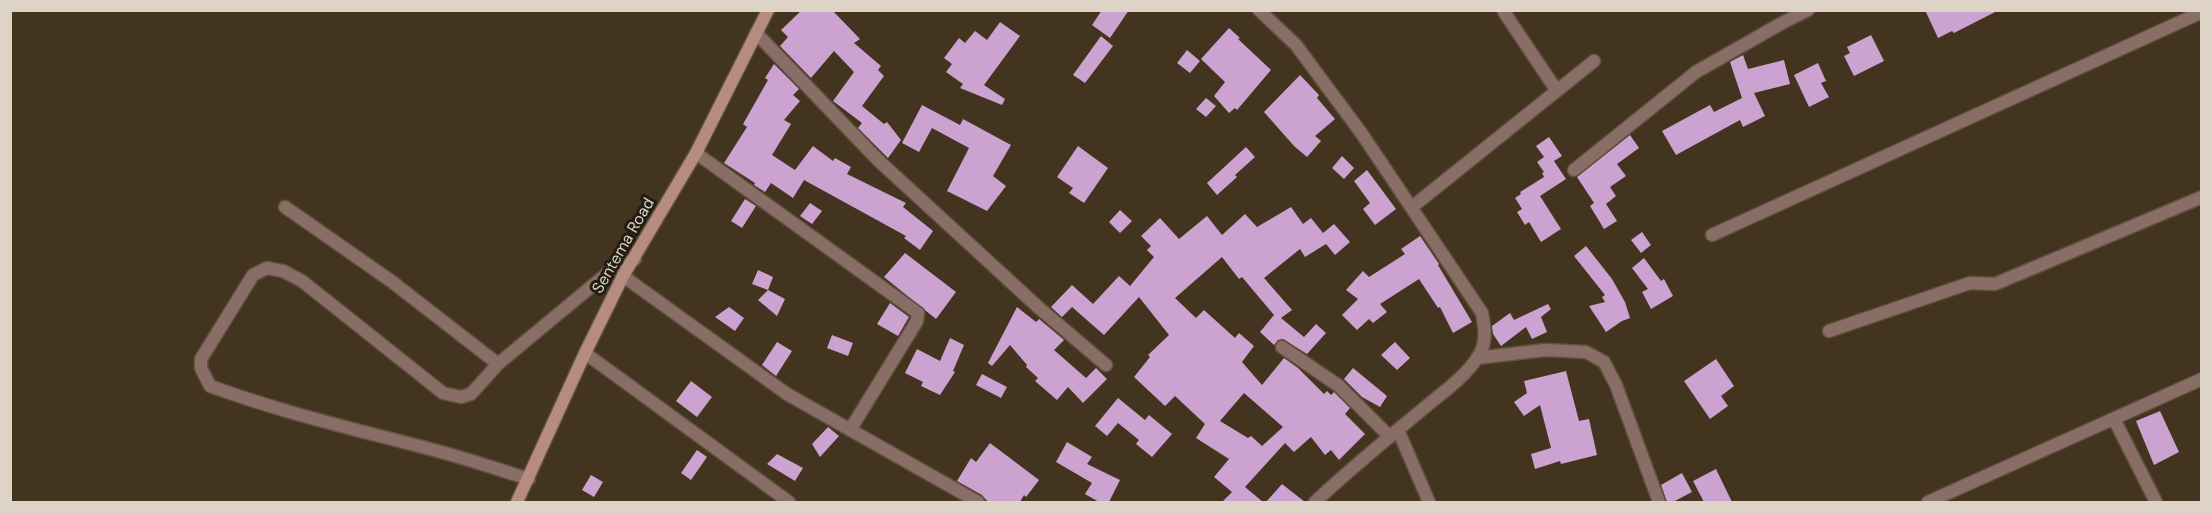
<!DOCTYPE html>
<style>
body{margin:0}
#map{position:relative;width:2212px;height:513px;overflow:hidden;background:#433420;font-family:"DM Sans",sans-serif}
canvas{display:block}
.frame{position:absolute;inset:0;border:12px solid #ddd3c7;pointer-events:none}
</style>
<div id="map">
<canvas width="2212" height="513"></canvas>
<div class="frame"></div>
</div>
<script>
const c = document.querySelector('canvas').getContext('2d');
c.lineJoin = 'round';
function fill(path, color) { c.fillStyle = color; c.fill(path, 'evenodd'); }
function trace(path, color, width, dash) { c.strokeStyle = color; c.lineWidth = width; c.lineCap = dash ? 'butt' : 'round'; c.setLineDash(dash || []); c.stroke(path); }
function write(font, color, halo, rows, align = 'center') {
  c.font = font + ' "DM Sans",sans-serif'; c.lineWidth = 6; c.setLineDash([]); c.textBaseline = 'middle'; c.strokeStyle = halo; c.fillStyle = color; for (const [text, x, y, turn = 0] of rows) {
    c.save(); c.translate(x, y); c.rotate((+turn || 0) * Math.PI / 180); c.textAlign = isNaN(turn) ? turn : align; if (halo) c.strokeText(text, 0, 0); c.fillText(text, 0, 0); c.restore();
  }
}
fill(new Path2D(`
 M802 10H832L860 39 854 43 881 66 878 70 884 76 862 106 884 124 887 122 901 140 888 158 858 128 862 123 833 101 854 72 834 51 811 78 780 46 788 37 781 30Z
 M1102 10H1129L1110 38 1092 25Z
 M1925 10H1999L1954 33 1952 31 1938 38Z
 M1000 22 1020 36 984 85 1005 99 1002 105 960 88 963 84 946 72 952 64 944 58 959 38 965 43 975 31 987 40Z
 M1229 28 1240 38 1238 39 1271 70 1237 110 1235 108 1229 113 1214 96 1225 82 1201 59Z
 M1871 35 1884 61 1854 76 1844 56 1850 53 1847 47Z
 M1101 36 1113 46 1085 83 1073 75Z
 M1187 50 1200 61 1190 73 1177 63Z
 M1743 55 1748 69 1784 60 1790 84 1754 93 1765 116 1743 127 1740 120 1676 155 1662 131 1710 105 1714 112 1742 98 1730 62Z
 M1818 63 1826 81 1821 83 1829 97 1809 107 1794 75Z
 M774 64 799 89 793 95 800 101 784 120 791 124 772 155 795 170 813 146 833 161 835 158 851 167 847 174 906 203 903 207 933 231 920 250 904 238 906 236 804 180 793 198 771 183 765 192 754 185 755 183 724 163 747 127 743 124 768 80 765 78Z
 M1300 75 1319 95 1317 98 1335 119 1315 136 1321 141 1307 157 1294 146 1264 112Z
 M1206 98 1216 106 1206 117 1196 109Z
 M922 105 960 125 963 119 1011 145 993 176 1006 186 987 211 947 191 969 148 932 128 919 152 902 143Z
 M1630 135 1639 148 1617 164 1626 176 1610 187 1616 196 1606 204 1617 221 1604 229 1590 206 1594 203 1577 177Z
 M1549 137 1562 156 1554 161 1566 179 1540 196 1561 229 1541 242 1529 222 1525 225 1517 212 1522 209 1515 198 1521 194 1520 192 1544 177 1542 173 1544 172 1537 162 1544 157 1536 146Z
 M1078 146 1108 168 1084 203 1069 193 1073 188 1057 177Z
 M1246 147 1255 157 1235 175 1237 177 1217 195 1207 183Z
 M1342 156 1354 168 1344 179 1332 168Z
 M1367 170 1396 209 1375 225 1363 209 1370 203 1354 181Z
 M745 199 756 206 742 228 731 221Z
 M810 203 822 211 812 224 800 216Z
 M1291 207 1303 224 1311 218 1323 233 1334 224 1350 242 1335 255 1326 244 1305 257 1300 249 1264 278 1292 310 1281 318 1304 337 1316 324 1326 333 1307 354 1283 339 1278 340 1274 345 1260 332 1274 315 1242 277 1239 279 1222 257 1175 298 1196 318 1204 310 1235 338 1239 333 1254 346 1242 362 1262 385 1284 358 1298 368 1324 394 1327 391 1331 395 1334 392 1350 408 1345 414 1365 434 1339 460 1331 450 1325 455 1311 437 1294 452 1285 443 1245 487 1263 502H1222L1232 492 1214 477 1229 459 1196 438 1205 424 1175 396 1165 406 1134 377 1150 357 1148 355 1169 335 1139 297 1104 335 1072 307 1062 317 1051 307 1072 285 1093 304 1119 276 1130 286 1154 257 1147 250 1151 246 1141 236 1160 218 1179 239 1207 216 1222 235 1245 214 1257 227ZM1244 393 1283 427 1262 446 1251 436 1248 438 1220 421Z
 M1120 210 1132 221 1120 233 1109 222Z
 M1642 232 1651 245 1641 253 1631 240Z
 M1420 236 1439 264 1438 265 1472 322 1453 333 1440 307 1438 308 1419 279 1380 304 1387 312 1373 323 1369 319 1357 330 1342 315 1358 299 1346 290 1363 271 1369 277 1405 254 1401 249Z
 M1586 246 1612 279 1625 302 1630 318 1622 321 1606 332 1589 306 1605 302 1602 297 1605 295 1574 256Z
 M905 253 956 292 936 319 884 277Z
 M1644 258 1661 281 1664 279 1673 296 1651 309 1642 292 1648 289 1632 268Z
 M758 270 773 277 768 290 752 284Z
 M768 290 785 299 777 316 758 300Z
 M890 303 909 317 898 336 877 324Z
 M1548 304 1551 309 1541 317 1547 332 1532 339 1526 327 1501 346 1493 334 1492 326 1510 313 1514 320Z
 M729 307 744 318 735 331 715 317Z
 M1017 307 1036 322 1039 319 1064 340 1054 350 1086 378 1096 368 1107 379 1083 403 1068 387 1057 400 1035 381 1038 378 1026 367 1027 365 1010 345 992 366 988 363Z
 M832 335 853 343 848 356 827 348Z
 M950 338 964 345 953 371 955 372 940 395 921 386 923 382 905 373 917 349 940 361Z
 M777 342 792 351 776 376 762 365Z
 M1395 342 1410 358 1397 370 1381 355Z
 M1716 359 1734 386 1721 396 1728 406 1710 419 1684 381Z
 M1353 368 1387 396 1380 407 1362 397 1344 379Z
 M1566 371 1579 421 1589 419 1597 455 1561 464 1560 461 1535 469 1531 454 1551 448 1540 405 1524 416 1514 402 1527 393 1524 381Z
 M982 374 1007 387 1001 398 976 385Z
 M691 381 712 397 697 417 676 401Z
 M1118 398 1145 420 1149 415 1172 434 1152 457 1136 444 1139 440 1118 423 1107 436 1095 426Z
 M2160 411 2179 452 2154 465 2136 421Z
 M828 427 839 436 820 457 812 444Z
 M1067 442 1092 457 1087 464 1120 480 1109 502H1099L1085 494 1092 483 1056 462Z
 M990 443 1039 480 1026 497 1024 495 1020 502H988L982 495 957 481 971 458 976 462Z
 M697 450 707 457 691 480 681 473Z
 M777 454 803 468 795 481 767 464Z
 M1716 469 1732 502H1704L1693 481Z
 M1682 473 1692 492 1673 502H1667L1661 485Z
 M591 475 603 482 594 497 582 490Z
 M1282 484 1305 502H1266Z`), '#cca2d0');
const minor = new Path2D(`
 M1259 10 1296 45 1362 134 1482 313C1485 328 1487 344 1478 357 1465 377 1442 393 1424 408 1387 439 1350 469 1315 502
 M1504 12 1557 91
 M756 33 879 161 1038 307 1106 365
 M696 153 918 313 917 321 850 430
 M1574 170 1696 72 1782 23 1808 10
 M285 207 391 281 498 364
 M1412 207 1594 61
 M1712 235 2202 12
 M623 276 787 394 978 502
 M1829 331 1970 283 1995 284 2202 197
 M1282 347 1339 386 1390 437
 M585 353 789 502
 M1477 358 1545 350 1586 352 1604 362 1616 385 1659 502
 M2114 419 2156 502
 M1398 430 1429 502
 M529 479C500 470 471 460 441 452 363 431 286 414 210 386L201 368V359L253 275 267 268 283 271 302 281 443 393 461 397 471 394 498 364 610 271 635 259
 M1928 502 2202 379`);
const secondary = new Path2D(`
 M517 502 585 353 623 276 696 153 768 10`);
trace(minor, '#5f513e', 15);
trace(secondary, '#5f513e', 15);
trace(minor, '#896e67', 12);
trace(secondary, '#b68c81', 12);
write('16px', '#ddd3c7', '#241d14', [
 ["Sentema Road",624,246,-60]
]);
</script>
